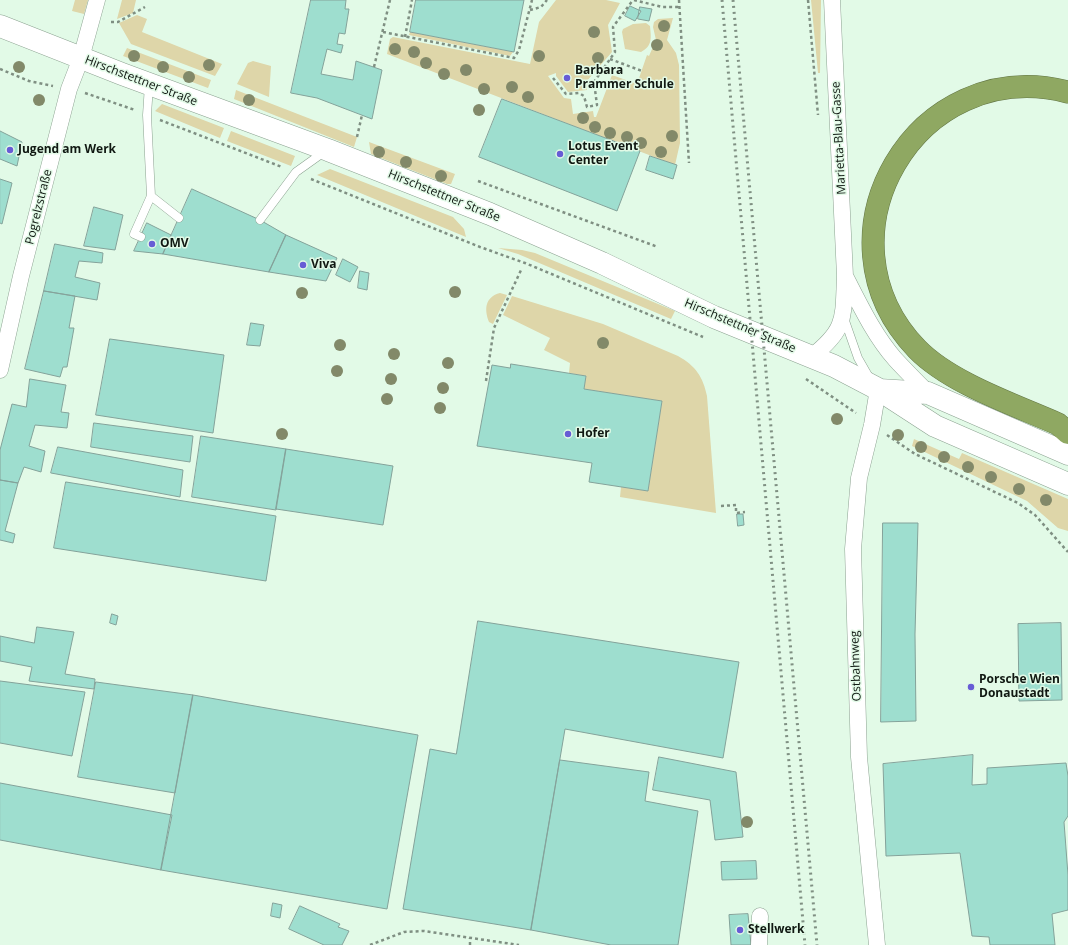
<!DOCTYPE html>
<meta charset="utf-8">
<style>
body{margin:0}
canvas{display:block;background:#e2fae7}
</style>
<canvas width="1068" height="945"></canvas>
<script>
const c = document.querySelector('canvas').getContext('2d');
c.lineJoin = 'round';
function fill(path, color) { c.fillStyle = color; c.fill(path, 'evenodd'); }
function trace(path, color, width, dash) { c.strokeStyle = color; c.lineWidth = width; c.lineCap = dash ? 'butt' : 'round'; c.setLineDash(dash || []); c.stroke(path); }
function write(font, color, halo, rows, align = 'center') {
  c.font = font + ' "Open Sans",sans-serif'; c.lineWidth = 3; c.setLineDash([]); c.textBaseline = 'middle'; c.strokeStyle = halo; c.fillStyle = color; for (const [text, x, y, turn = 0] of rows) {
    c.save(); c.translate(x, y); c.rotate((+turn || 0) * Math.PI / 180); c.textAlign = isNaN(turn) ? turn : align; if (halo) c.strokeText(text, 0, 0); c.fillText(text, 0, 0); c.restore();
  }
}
fill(new Path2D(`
 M75 0H88L84 14 72 11Z
 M122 0H136L133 13 117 19Z
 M556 0H606L620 3 608 25 612 52 586 82 587 90 568 92 556 76V73L548 76 564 98 571 99 573 114 593 111 594 117H596L612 75 637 84 647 55 649 56 656 40 653 27 654 22 658 19 673 18 667 40 676 53 679 65 680 143 675 165 387 54 390 39 393 37 530 64 539 22Z
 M811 0H821L820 73H818Z
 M137 15 147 19 142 32 222 64 215 76 131 44 119 23Z
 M646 23 650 26C651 37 653 46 641 52L625 49 622 32 623 29 633 24Z
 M410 32 513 52 510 56 409 35Z
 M127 48 211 80 208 88 123 56Z
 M253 61 271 66 269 97 237 84 248 63Z
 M236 90 357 137 354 147 234 99Z
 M162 104 224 128 220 138 155 111Z
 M231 131 295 156 291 166 227 141Z
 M369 142 455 174 451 184H447L371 154Z
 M330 169 453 217 464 229 466 237 317 175Z
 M498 248 522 250 535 253 675 311 671 319 518 254Z
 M500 293 507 295 493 324 489 322C484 309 485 297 500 293Z
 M512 296 603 324 678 356C696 366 703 377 707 396L716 513 620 497 621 487 648 491 662 401 584 389 586 376 569 373 570 363 544 350 550 338 503 315Z
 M914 439 959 459 962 453 1068 499V531L1058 528 1027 501 912 446Z`), '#ded6a9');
const building = new Path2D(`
 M311 0H346L345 9H349L345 34 339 33 337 44 343 45 341 53 327 49 321 74 353 80 356 61 382 70 372 119 317 98 291 93Z
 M416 0H524L514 52 410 32Z
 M630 6 641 11 635 21 625 16Z
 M640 7 652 9 649 21 638 19Z
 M502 99 640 151 617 211 479 157Z
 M0 131 22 142 17 166 0 159Z
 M650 156 677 165 673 179 646 170Z
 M0 179 12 183 2 224 0 223Z
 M192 189 260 220 286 235 269 272 163 254Z
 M94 207 123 215 115 250 84 246Z
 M147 223 171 235 163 254 134 251Z
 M286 235 337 258 326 281 269 272Z
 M55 244 103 253 102 263 79 261 75 277 100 283 97 300 44 291Z
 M343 259 358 267 350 282 336 275Z
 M360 271 369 273 367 290 358 288Z
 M44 291 75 296 69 328H74L67 367H63L60 377 25 369Z
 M251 323 264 325 260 346 247 345Z
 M110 339 224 355 213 433 96 415Z
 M511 364 586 376 584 389 662 401 648 491 589 482 592 463 477 446 492 365 510 368Z
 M30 379 66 385 61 412 69 413 67 428 35 425 29 446 45 451 41 472 24 467 18 483 0 480V450L12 404 26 407Z
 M94 423 193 436 190 462 91 447Z
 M201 436 286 449 276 510 192 497Z
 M58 447 183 470 180 497 51 473Z
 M286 449 393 466 383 525 276 509Z
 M0 480 18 483 5 531 15 534 13 543 0 540Z
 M66 482 276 516 266 581 54 548Z
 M737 514H743L744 525 738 526Z
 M883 523H918L915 634 916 721 881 722Z
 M112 614 118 616 116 625 110 623Z
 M478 621 739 662 723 758 565 729 531 930 403 909 430 749 456 754Z
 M1061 623 1062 700 1019 701 1018 624Z
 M37 627 74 632 65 674 95 679 94 689 29 681 32 667 0 661V636L34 643Z
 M0 681 85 692 72 756 0 743Z
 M96 682 193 695 175 793 78 777Z
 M193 695 418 735 387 909 161 870Z
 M973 755 972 785 987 784V768L1066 763 1068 776V816L1064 822 1068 875V910L1052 914 1055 945H990L989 937 972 936 960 853 886 856 883 764Z
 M659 757 736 772 743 837 715 840 710 800 653 790Z
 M560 760 649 772 645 801 698 811 678 945H611L531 930Z
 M0 783 172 815 161 870 0 840Z
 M756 861 757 879 722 880 721 862Z
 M273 903 282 905 280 918 271 916Z
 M300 906 340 924 338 927 349 931 342 945H324L289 929Z
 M748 914 751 945H731L729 915Z`);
fill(building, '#9edecf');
trace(building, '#84a29a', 1);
const service = new Path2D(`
 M149 85 147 115 151 196 179 218
 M260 220 296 172 324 152
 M141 237 134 234 151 196
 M844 318 858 358 870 379`);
const minor = new Path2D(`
 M845 276C860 305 874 335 895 359 906 371 917 382 928 393
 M811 357C847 329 843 318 845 276L832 0
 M0 370 21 276 69 89 81 58 97 0
 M759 945 760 916
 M877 945 859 757 853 549 859 478 872 425 878 389`);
const secondary = new Path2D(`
 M0 26 122 74 328 150 490 214 602 263 714 317 834 366 878 389 935 426 1068 484
 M879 390 928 393 1068 454`);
const motorway = new Path2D(`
 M1068 92C916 53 809 237 917 349 950 383 1015 405 1058 424L1068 433`);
trace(service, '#8ca291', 9);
trace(minor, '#8ca291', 17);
trace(secondary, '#8ca291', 23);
trace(motorway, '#637646', 23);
trace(new Path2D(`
 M634 0 662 7H680
 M679 0 689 163
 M808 0 818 115
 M530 10 541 7 547 0
 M111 22H118L145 7
 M383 32 514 58 519 50 532 0
 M405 37 412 0
 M610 59 642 71
 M374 67 390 0
 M0 69 29 81 53 86
 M553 78 566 94 579 93 584 96 587 107 597 105 594 82 615 52 613 27 633 0
 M85 93 135 110
 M160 120 282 167
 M357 137 362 115
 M311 179 480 247 525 263 703 337
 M478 181 658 247
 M806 379 856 413
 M486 381 494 328 522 268
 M887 435 915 454 1018 503 1035 515 1068 552
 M721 506 736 505V513L745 512
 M370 945 404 932 424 931 519 945
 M470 945V938`), '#7f8f82', 2.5, [3, 3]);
trace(service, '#fff', 8);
trace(minor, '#fff', 16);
trace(secondary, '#fff', 22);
trace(motorway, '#8fa862', 22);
trace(new Path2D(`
 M722 0 805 945
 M733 0 817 945`), '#7f8f82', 3, [2, 4]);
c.fillStyle = '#828969';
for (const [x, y] of [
 [664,26],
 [594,32],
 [657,45],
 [395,49],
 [414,52],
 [134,56],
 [539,56],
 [598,58],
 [426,63],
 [209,65],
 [19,67],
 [163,67],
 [466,70],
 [444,74],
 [189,77],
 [512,87],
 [484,89],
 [528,97],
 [39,100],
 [249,100],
 [479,110],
 [583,118],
 [595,127],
 [610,133],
 [672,136],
 [627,137],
 [641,143],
 [379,152],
 [661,152],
 [406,162],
 [441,176],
 [455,292],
 [302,293],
 [603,343],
 [340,345],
 [394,354],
 [448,363],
 [337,371],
 [391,379],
 [443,388],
 [387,399],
 [440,408],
 [837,419],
 [282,434],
 [898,435],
 [921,447],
 [944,457],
 [968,467],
 [991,477],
 [1019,489],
 [1046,500],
 [747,822]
]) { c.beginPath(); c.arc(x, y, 6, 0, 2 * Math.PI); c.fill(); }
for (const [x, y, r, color] of [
 [567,78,4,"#675cd5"],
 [10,150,4,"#675cd5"],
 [560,154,4,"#675cd5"],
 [152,244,4,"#675cd5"],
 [303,265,4,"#675cd5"],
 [568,434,4,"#675cd5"],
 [971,687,4,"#675cd5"],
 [740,930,4,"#675cd5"]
]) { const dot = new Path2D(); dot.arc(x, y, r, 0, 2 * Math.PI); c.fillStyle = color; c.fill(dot); trace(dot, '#e2fae7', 1.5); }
write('bold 12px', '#101812', '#e2fae7', [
 ["Barbara",575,71],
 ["Prammer Schule",575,85],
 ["Lotus Event",568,147],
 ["Center",568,161],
 ["Jugend am Werk",18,150],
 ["OMV",160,244],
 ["Viva",311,265],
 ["Hofer",576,434],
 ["Porsche Wien",979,680],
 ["Donaustadt",979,694],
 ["Stellwerk",748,930]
], 'left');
write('12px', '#101812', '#e2fae7', [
 ["Hirschstettner Straße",141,81,21],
 ["Marietta-Blau-Gasse",839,138,-93],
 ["Hirschstettner Straße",444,196,22],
 ["Pogrelzstraße",39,207,-76],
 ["Hirschstettner Straße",740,326,23],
 ["Ostbahnweg",856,666,-92]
]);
</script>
